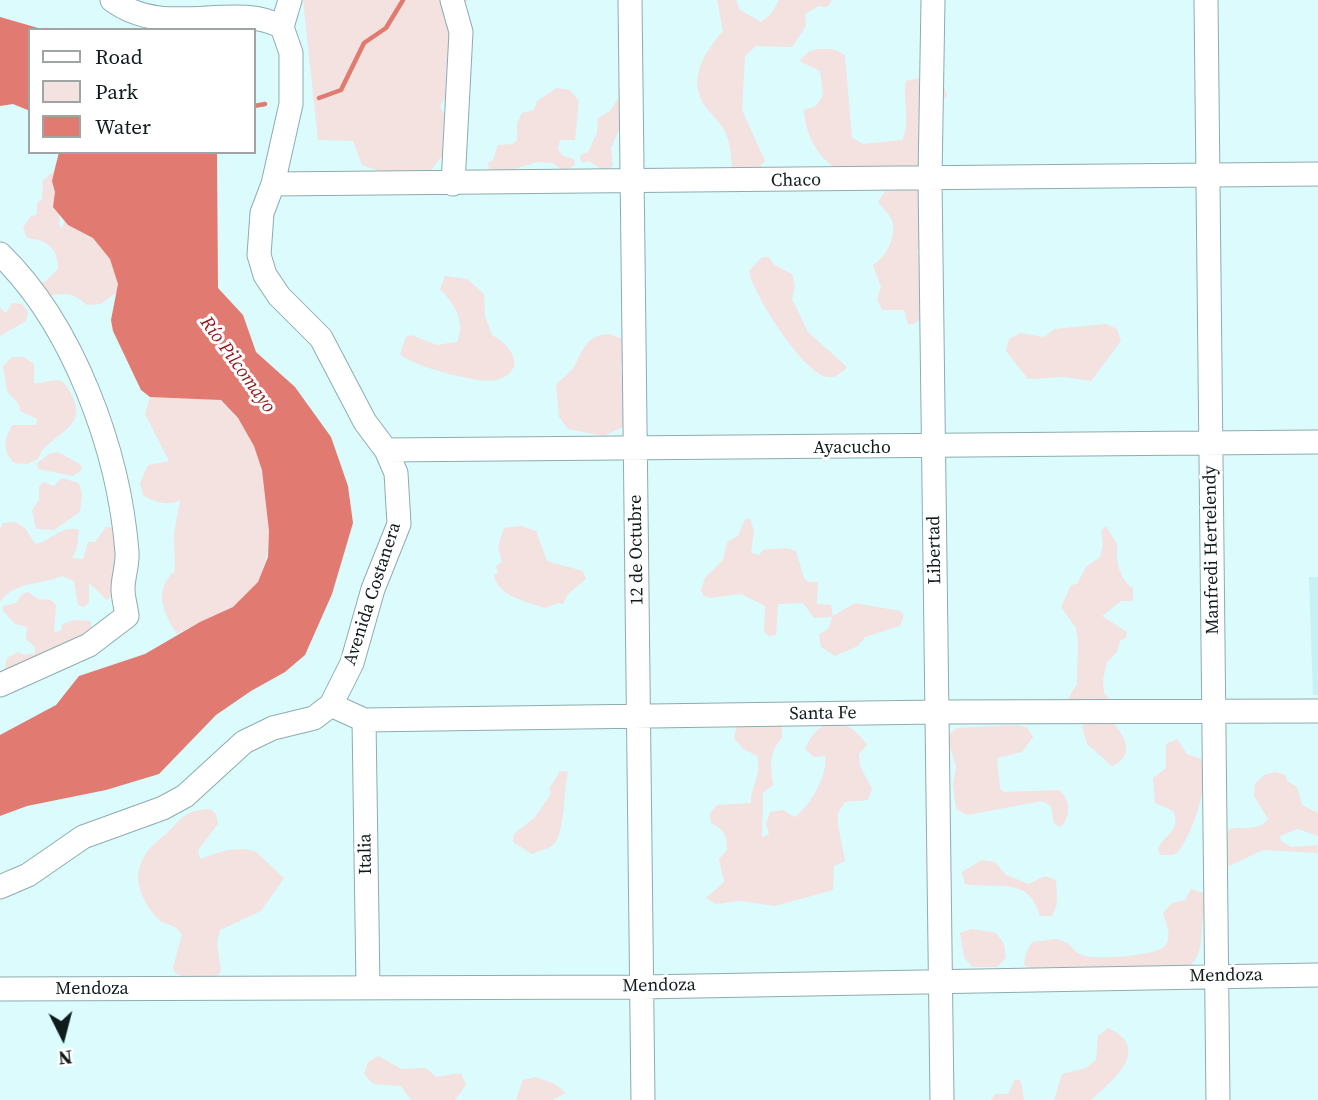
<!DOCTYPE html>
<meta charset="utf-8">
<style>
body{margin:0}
#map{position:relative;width:1318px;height:1100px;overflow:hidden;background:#dbfbfd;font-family:"Source Serif 4",serif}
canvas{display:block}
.legend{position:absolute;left:28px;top:28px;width:228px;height:126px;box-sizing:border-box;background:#fff;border:2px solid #9fa4a4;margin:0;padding:9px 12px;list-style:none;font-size:21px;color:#101b1c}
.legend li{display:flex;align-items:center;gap:14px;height:35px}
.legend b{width:35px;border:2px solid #9fa4a4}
.north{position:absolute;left:28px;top:1002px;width:70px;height:70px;-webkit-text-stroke:5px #fff;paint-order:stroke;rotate:174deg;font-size:19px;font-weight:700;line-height:28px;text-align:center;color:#101b1c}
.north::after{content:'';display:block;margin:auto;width:24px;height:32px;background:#101b1c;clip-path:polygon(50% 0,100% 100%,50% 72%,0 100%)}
</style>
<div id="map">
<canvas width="1318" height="1100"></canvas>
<ul class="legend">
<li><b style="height:9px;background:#fff"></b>Road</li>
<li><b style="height:19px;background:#f3e2df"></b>Park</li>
<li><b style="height:19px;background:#e17a71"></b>Water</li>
</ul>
<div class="north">N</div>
</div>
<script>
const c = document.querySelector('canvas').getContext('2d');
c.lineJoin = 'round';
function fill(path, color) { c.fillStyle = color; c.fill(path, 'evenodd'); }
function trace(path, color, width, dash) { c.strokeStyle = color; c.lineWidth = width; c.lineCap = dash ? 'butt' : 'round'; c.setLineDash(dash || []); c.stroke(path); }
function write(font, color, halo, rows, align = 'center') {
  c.font = font + ' "Source Serif 4",serif'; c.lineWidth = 6; c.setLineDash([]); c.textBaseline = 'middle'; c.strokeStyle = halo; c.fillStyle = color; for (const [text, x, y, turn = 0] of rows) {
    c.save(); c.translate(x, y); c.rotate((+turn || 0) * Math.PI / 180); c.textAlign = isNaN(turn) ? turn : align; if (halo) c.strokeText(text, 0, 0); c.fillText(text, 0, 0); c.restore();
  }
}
fill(new Path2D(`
 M1309 577H1318V695H1313Z`), '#c7f1f4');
fill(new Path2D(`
 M303 0H468L451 18 447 66 451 91 440 106 445 116 451 120 450 152 440 158 428 175H392L362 165 353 141 318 140Z
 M717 0H736L740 10 761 22 771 14 779 0H832L827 7 819 6 805 14 806 26 792 47 756 46 745 56 742 110 765 161 756 170 744 172 732 167C731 154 730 141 724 130 719 119 705 110 701 99 690 73 707 50 723 31Z
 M820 49H833L845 55 852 138 863 144 902 140C912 122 902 101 906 81L918 78 943 84 947 95 939 104 922 173 838 169C817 158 805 133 804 110L816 106 823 95 820 71 799 61 809 51Z
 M557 88 570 90 579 101 575 140H560L558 149 563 156 574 159 575 165C565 172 561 170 553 163L537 162 508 171 489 169 488 163 493 160 498 145 513 144 517 140V124L522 113 534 110 537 101Z
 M623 98 622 122 611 148 613 166 605 172 589 161 581 163 580 155 588 152 597 133 598 118 610 111 617 100Z
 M63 159 59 224 62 229 65 218 95 210 122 288 101 304 87 305C71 292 68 293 46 296L36 282H45L58 269C58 248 48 240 27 238L23 227 31 216 37 215V203L42 199 43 180 53 172 57 160Z
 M921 189 926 227 917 252 924 263V317L914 324H908L904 310H882L877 299 881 287 873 265C885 258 898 236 892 220 889 214 882 207 878 202L885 191Z
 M762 257H769L773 264 792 274 795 286 792 299 808 332 847 367C841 373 837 378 828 377 805 376 752 293 749 271Z
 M445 276 467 279 484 294 485 316 492 335C512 346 528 370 497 380 481 385 409 365 400 354L406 337 411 335 437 345 457 342C466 322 454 303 440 289Z
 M12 303 22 304 28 312 26 321 0 336V308L6 313Z
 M1106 324 1117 329 1121 341 1091 381 1064 377 1028 379 1006 351 1009 339 1020 333 1044 337 1055 329Z
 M609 334 625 340 621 369 631 423 604 436 568 429 559 417 556 385C561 378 571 373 575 365 584 348 587 335 609 334Z
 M12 357H24L34 364V383C43 385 52 378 61 381 66 383 68 389 71 394 92 429 45 435 38 459L27 464 14 463C2 449 4 441 12 425H36L37 419 20 411 19 405 7 391 3 366Z
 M162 396 220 400C234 414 247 428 255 447 270 483 279 562 251 592 231 613 202 620 177 634 163 613 153 589 175 571L174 534 180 500C168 506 155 503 143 495L140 483 148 465 169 461 145 414 150 397Z
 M58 452 80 464 82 470 73 476 38 469 37 463 49 454Z
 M62 478 79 483 82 495 80 512 54 530 36 529 32 510 39 500V487L43 482 54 486Z
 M745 519H750L754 531 751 553 759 555 763 550 786 548 796 551 804 578 808 582H818L817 604 831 605 833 616 855 603 900 611 904 615 900 626 865 637 858 646 835 656 821 647 819 635 829 628 832 617 814 618 803 603 778 604 776 635 769 636 764 632 765 606 741 594 710 598 704 596 701 590 705 578 723 560 727 542 738 536Z
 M15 522 25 528 35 544C51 542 61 524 79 530L77 548 72 558 83 559 88 542H95L106 527 124 529 112 596 107 600 89 583V602L84 607 78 605 74 581 62 576C41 585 15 581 0 602V529L3 523Z
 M521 526 536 531 547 561 583 571 586 579 568 594 563 604 558 603 545 608C526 601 498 597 494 575L498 573 496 566 502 562 498 547 504 528Z
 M1106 526 1118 546C1114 559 1121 582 1133 588V601H1121L1102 616 1127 632 1126 638 1120 641 1117 652 1107 662 1103 680 1104 693 1111 701 1068 705V699L1077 684 1078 640 1076 628 1061 607 1071 585 1077 584 1086 567 1100 557 1103 544 1101 531Z
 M28 592 38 599 51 600 56 605 54 632 61 631 62 625C74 618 78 621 91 621L92 634 6 675 4 670 7 658 18 652 23 655 35 653V647L26 639 27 627 15 624 3 611V606L16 603 22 594Z
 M774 716 782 726V738C768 753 771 765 773 785L763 793 762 837 769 834 766 824 770 812 783 810 794 817C809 809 829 773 825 756L814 757 805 749C819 715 847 715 867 745L859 754 860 766 872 789 868 800 845 802 838 813V825L845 861 834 866 833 890 775 906 740 901 716 904 706 898 724 882 719 859 727 850C727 836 724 829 711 823L710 813 717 805 751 803C751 785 762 775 757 756L742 748 734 738 737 726 747 717Z
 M1090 717 1110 719C1123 734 1138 754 1112 766L1087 744 1082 727Z
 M1015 725 1027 727 1033 737 1022 752 997 758 1000 789 1005 792 1059 790C1070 798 1072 818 1060 827L1054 824 1051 806 1042 801 967 815 956 809 953 785 956 767 947 736 957 728Z
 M1177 739 1187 754 1204 760C1209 784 1193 833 1178 852L1173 855H1160L1158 849C1164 834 1182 831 1173 811L1155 803 1153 778 1166 768V744Z
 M560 771 568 772C563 790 566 835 552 846 548 849 538 851 532 854L513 842 514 834 535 817 551 794 549 789Z
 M1275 772 1286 775 1287 781 1297 787 1302 805 1318 813V836L1298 829 1280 836 1281 841 1291 847 1317 845 1318 853 1263 850 1229 866 1223 864 1226 834 1230 829C1243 826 1258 832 1268 819L1254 796 1255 784 1264 775Z
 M210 809 216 814 218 824 198 850 200 859C218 852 236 846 255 851L284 878 261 911 220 930 217 944 221 971 214 981 186 978 175 973 173 967 182 935C176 923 163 926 156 917 132 888 131 862 161 838 183 820 179 811 210 809Z
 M982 860 995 862 1006 875 1029 884 1045 876 1056 880 1057 904 1052 916H1040C1028 875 999 890 965 884L962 872Z
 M1191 889 1203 893 1207 904C1196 928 1210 956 1183 970L1035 971 1024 965 1026 953 1032 942 1056 939 1068 943C1073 949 1077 954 1085 956 1098 960 1159 956 1166 945 1172 935 1166 923 1163 913L1172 903 1185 900Z
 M972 929 996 933 1004 944 1006 958 997 967H972L964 957 960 933Z
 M1108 1028C1154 1049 1111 1082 1091 1100H1054L1062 1074 1086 1068 1096 1060 1098 1036Z
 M378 1056 402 1069 426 1068 436 1077 461 1073 466 1085 455 1100H411L401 1086 373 1084 364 1074 368 1062Z
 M535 1077 555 1084 566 1093 552 1100H516L523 1080Z
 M1015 1079 1021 1081 1024 1100H991L995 1094H1008Z`), '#f3e2df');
fill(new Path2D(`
 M0 17 45 30H30V111L13 104 0 106Z
 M59 152H217L218 288 243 315 256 352 295 387 331 437 348 486 353 523 332 594 305 655 285 672 251 691 216 715 159 774 106 790 27 806 0 816V735L56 705 79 676 145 654 200 622 233 607 258 582 268 557 269 531 262 470 254 446 238 418 221 400 150 397 141 390 113 331 111 320 118 284 110 259 93 238 68 225 53 207 55 192 52 181Z`), '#e17a71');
trace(new Path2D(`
 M319 98 341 90 364 43 386 28 403 0
 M254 106 265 104`), '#e17a71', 4.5);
const minor = new Path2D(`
 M452 0 461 32 453 184
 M630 0 643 1100
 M933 0 930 179 942 1100
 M1206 0 1218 1100
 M282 27 290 0
 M273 184 1318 174
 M0 254C74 326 119 451 127 552 128 564 123 577 123 589 123 598 126 607 127 616L89 645 0 685
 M386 450 1318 442
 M331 705 364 720 937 712 1318 711
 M364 720 368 987
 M0 887 28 875 83 837 163 808 185 796 244 742 273 728 314 718 331 705 352 663 373 589 399 524 396 473 386 450 365 422 321 338 279 296 265 275 259 255 262 213 273 184 291 104V53L282 27C233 0 166 40 112 0
 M0 989 641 987 1318 975`);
trace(minor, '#8eacae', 25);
trace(minor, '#fff', 23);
write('18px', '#101b1c', '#fff', [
 ["Chaco",796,181,-1],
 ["Ayacucho",852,448],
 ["12 de Octubre",637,550,-91],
 ["Libertad",935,550,-91],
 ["Manfredi Hertelendy",1212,550,-91],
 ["Avenida Costanera",373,594,-72],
 ["Santa Fe",823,714,-1],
 ["Italia",366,854,-91],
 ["Mendoza",1226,976,-1],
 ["Mendoza",659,986,-1],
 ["Mendoza",92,989]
]);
write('italic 19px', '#931619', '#fff', [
 ["Río Pilcomayo",237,365,54]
]);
</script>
